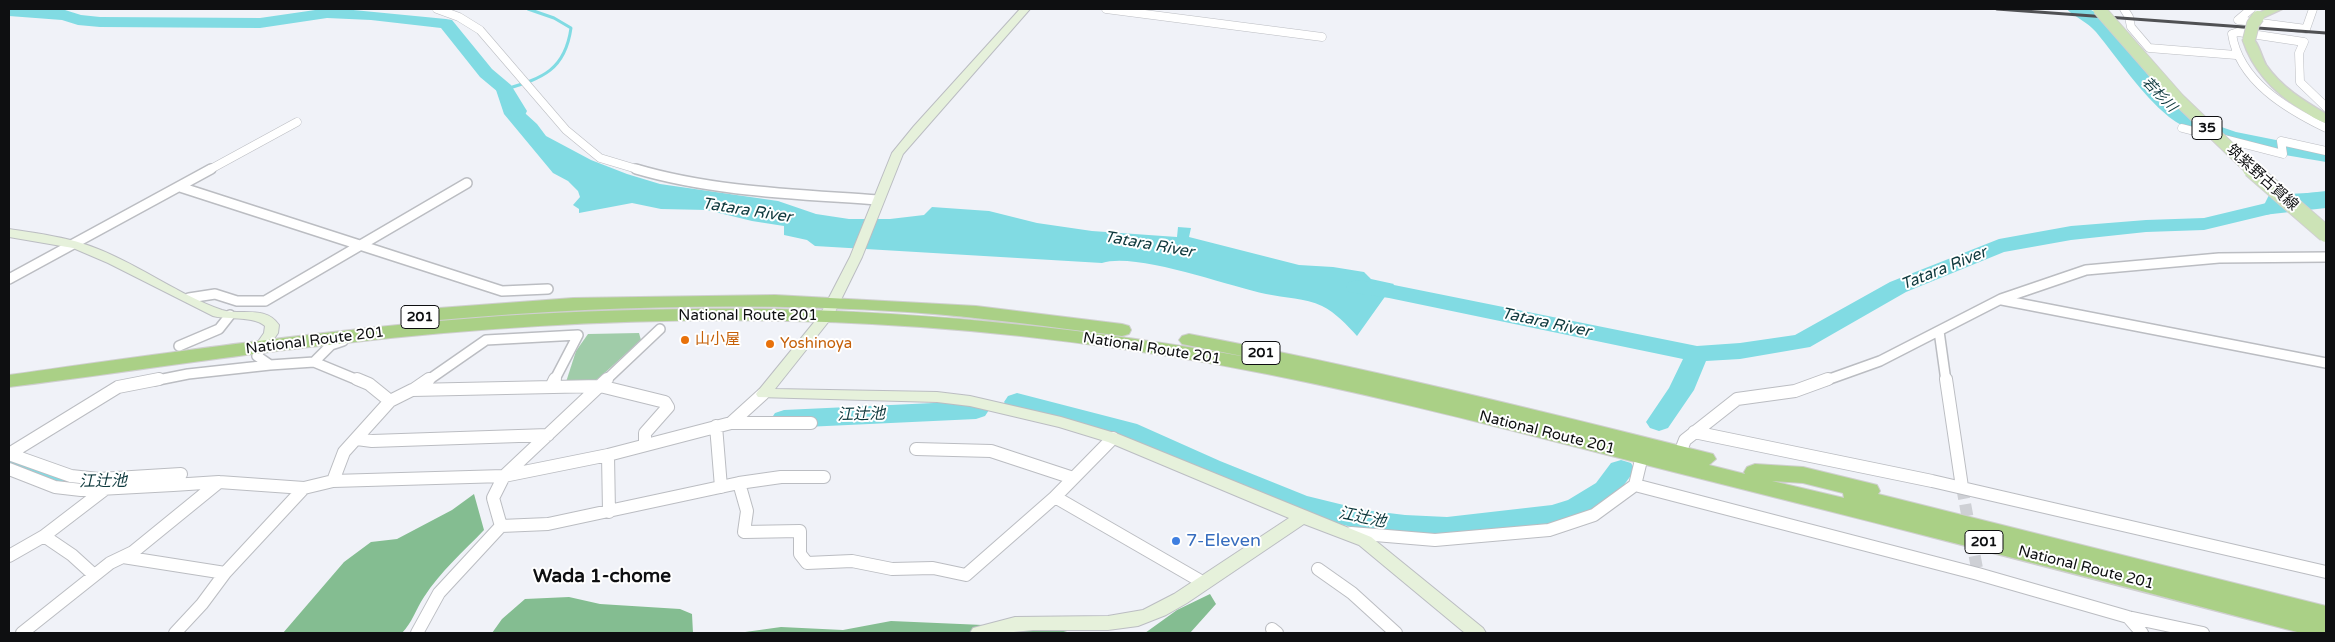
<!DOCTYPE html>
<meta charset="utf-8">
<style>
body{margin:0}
#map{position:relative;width:2335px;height:642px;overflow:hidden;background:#f0f2f8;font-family:"Varela Round",sans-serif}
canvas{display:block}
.frame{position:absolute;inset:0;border:10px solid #0e0f11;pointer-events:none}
</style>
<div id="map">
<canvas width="2335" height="642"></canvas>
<div class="frame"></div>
</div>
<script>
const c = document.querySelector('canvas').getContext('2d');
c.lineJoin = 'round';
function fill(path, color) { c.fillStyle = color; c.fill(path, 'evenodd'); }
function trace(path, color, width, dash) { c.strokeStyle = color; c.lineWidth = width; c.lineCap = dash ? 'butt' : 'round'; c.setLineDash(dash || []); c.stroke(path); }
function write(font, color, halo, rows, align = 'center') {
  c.font = font + ' "Varela Round","Noto Sans JP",sans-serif'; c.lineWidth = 4; c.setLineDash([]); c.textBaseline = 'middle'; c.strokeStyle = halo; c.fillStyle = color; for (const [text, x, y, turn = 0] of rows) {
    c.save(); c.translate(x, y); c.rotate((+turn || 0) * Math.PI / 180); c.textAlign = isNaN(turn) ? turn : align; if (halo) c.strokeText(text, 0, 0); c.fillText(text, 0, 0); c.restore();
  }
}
fill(new Path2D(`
 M639 333 641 340 599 378 591 383 566 382 576 351 588 334Z`), '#a0cca9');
fill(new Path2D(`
 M474 494 484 530C464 551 440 572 424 597 416 609 412 623 402 633H283L344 562 371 542 397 539 452 510Z
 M1210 594 1216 604 1190 633H1145L1177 610Z
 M569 597 600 604 680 609 692 614 693 633H492L502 619 525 599Z
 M891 621 1052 628 1071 633H738L781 627 843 630Z`), '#84bd91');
fill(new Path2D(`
 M507 83 516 105 537 124 546 136 591 160 627 174 660 184 778 201 816 214 849 219H890L924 215 932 207 989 211 1037 223 1092 231 1177 237 1178 227 1191 228 1189 237 1299 265 1333 267 1364 272 1371 279 1394 284 1357 336C1347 325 1336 313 1322 306 1305 298 1285 298 1266 294 1227 286 1137 252 1102 263L815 246 807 240 784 235V226L752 221 707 210 661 209 632 203 579 213V209L573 205 580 197 578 191 568 181 553 173 504 114 495 87Z
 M2326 192V208L2263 215 2260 213 2269 195Z`), '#81dbe3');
trace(new Path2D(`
 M506 89C543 78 565 70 571 28L554 18 528 9`), '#81dbe3', 3);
fill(new Path2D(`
 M9 9 65 10 81 15 100 17 260 18 322 9H343L446 19 452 20 492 69 511 85 527 111 525 115 518 117 511 115 498 92 480 77 441 28 371 20 327 18 260 28 100 27 78 25 62 20 9 16Z
 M2067 9H2089L2097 13 2150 77 2187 112 2201 120 2236 132 2326 150V162C2283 154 2202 144 2169 117 2140 93 2120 61 2096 32 2088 22 2071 15 2067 9Z
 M2326 191V203L2308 205 2204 230 2146 232 2071 240 2004 252 1906 292 1810 347 1740 359 1706 361 1694 390 1668 428 1659 431 1650 428 1646 422 1669 388 1683 359 1389 298 1349 292 1346 287 1349 282 1357 280 1389 284 1697 346 1740 343 1795 335 1890 282 1999 239 2071 226 2146 220 2204 218 2308 193Z
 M1017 393 1137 424 1220 461 1307 496 1364 510 1405 515 1447 517 1552 505 1568 500 1596 483 1611 463 1621 460 1631 463 1635 470 1615 497 1587 515 1577 518 1552 525 1447 539 1405 537 1364 530 1291 512 1200 475 1118 435 1008 408 1004 402 1008 396Z
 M976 401 985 404 989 410 985 416 976 419 784 428 775 425 771 419 775 413 784 410Z
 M9 452C29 457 47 468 67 473 86 477 106 471 125 476L129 483 125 490C83 502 47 486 9 471Z`), '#81dbe3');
trace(new Path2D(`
 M1962 487 1978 574`), '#ced0d5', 12, [12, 5.5]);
const streetFar2 = new Path2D(`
 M437 9 459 17 480 30 566 130 600 158 640 170
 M1106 9 1322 37
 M2124 9 2129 17 2131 27 2149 48 2236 55
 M2251 9 2238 20 2306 29 2313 9
 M2326 107 2300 82 2299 53 2304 42 2238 32 2232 34C2239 81 2287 109 2326 128
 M2182 128 2283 154 2281 141 2326 151
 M209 170 297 122`);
const streetFar1 = new Path2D(`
 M636 169C714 192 797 194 878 200
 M180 187 502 291 548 289
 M9 279 211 169
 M189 298 215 294 237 301H265L467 183
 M2002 300 2326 363
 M1939 331 1946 381
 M179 346 219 329 230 315
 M262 346 257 356 270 365 314 362 360 381
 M314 362 331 345 343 341
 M153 381 188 374 270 365
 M427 381 486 340 578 335 554 381
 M605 381 660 329
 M1824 381 1880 361 2001 299 2086 270 2219 258 2326 257`);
const street = new Path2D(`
 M1946 379 1962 487
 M551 387 555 379
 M413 390 429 379
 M390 401 412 390 600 386 665 402 668 407 645 433V445
 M731 423H811
 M716 426 721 487
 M1694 432 1932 481 2326 572
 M357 439 372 441 548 435
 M916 449 991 451 1073 478
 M1680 453 1685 440 1737 399 1795 391 1828 379
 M9 454 71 476 99 479 181 474 173 485 219 482 304 488 333 481 504 476 608 455 731 423 763 394
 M9 454 118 387 159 379
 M608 455 609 512
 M9 469 55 487 81 490 173 485
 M333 481 344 452 390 401 369 384 357 379
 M739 483 781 477H824
 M1635 485 1978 574 2128 617 2203 633
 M1055 497 1204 583
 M501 526 493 498 504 476 607 379
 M1351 533 1435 540 1549 530 1594 515 1635 485 1642 456
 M9 556 44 536
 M123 557 225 573
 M1318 569 1352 593 1396 633
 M94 575 72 555 44 536 104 490
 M2128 617 2142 633
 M1272 629 1277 633
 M22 633 110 563 133 552 219 482
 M175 633 202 604 225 573 304 488
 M417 633 439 593 501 526 548 524 739 483 747 511 744 532 800 531V554L807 563 852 561 892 569 933 568 966 575 1055 497 1113 438`);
const secondary = new Path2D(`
 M1020 9H1030L903 154 862 257 833 316 775 389 937 392 970 396 1061 417 1118 434 1371 537 1483 628 1486 633H1465L1359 545 1304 524 1187 603 1166 615 1138 626 1108 630H1033L1004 633H970L973 628 1015 617 1108 616 1143 610 1174 594 1289 518 1108 442 1059 427 970 406 937 402 758 397 756 394 758 391 820 315 850 257 892 153 914 126Z
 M9 229C40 234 69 237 98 249 141 266 179 295 222 310 242 316 265 305 279 325L278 333 267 349H257L255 346 264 333 265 326C254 316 229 320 213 316L108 263 73 248 9 237Z`);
const primary = new Path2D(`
 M2267 9H2282L2258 20 2252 17Z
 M2249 36C2258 39 2261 57 2266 65 2281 87 2304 101 2326 114V123C2318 121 2310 115 2302 110 2275 93 2253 71 2243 40Z`);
const highway = new Path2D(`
 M775 295 976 306 1122 324 1129 326 1131 330 1129 334 1122 336C1051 327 980 317 908 312 751 302 595 306 439 320L432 318 430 314 432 310 439 308 573 298Z
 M776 309C936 313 1094 329 1252 358L1182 344 1179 340 1182 336 1189 334C1363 367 1533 409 1705 452L1713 454 1716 459 1709 465 1745 474 1744 472 1747 467 1755 464 1803 467 1869 483 1877 485 1880 491 1878 494 2326 606V633H2301C2086 576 1870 521 1654 467 1526 434 1397 400 1267 374 1137 348 1004 331 872 324 696 315 520 323 346 343 233 355 121 373 9 387V375C173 352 336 328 501 316 593 310 684 308 776 309ZM1772 481 1803 483 1843 493 1844 498Z`);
trace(streetFar2, '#bbbdc2', 9);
trace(streetFar1, '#bbbdc2', 12);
trace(street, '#bbbdc2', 14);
trace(secondary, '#bbbdc2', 2);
trace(primary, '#cfcfcf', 3);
trace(highway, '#cfcfcf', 2);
trace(streetFar2, '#fff', 8);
trace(streetFar1, '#fff', 9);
trace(street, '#fff', 12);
fill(secondary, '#e6f1db');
fill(primary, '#cce3b6');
fill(highway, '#aad086');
trace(new Path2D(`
 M1997 9 2326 33`), '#505154', 3);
const primaryBridgeFar1 = new Path2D(`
 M2099 9 2178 99 2252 170
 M2249 40 2253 24 2258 17`);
const primaryBridge = new Path2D(`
 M2251 169 2326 234`);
trace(primaryBridgeFar1, '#cfcfcf', 14, []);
trace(primaryBridge, '#cfcfcf', 18, []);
trace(primaryBridgeFar1, '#cce3b6', 12);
trace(primaryBridge, '#cce3b6', 16);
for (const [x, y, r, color] of [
 [685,340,5,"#e8710a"],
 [770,344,5,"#e8710a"],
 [1176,541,5,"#3f7fe0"]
]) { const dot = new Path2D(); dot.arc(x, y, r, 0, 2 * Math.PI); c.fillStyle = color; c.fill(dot); trace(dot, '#fff', 2); }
write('italic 14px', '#0e393d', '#fff', [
 ["若杉川",2159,95,46]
]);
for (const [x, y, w] of [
 [2207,128,30],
 [420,317,38],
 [1261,353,38],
 [1984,542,38]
]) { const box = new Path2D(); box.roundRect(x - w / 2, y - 11.5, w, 23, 4); c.fillStyle = '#fff'; c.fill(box); trace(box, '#0e0f11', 1); }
write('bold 14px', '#0e0f11', null, [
 ["35",2207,128],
 ["201",420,317],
 ["201",1261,353],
 ["201",1984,542]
]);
write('15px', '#0e0f11', '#fff', [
 ["筑紫野古賀線",2262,178,42],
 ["National Route 201",748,316],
 ["National Route 201",315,341,-7],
 ["National Route 201",1152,349,9],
 ["National Route 201",1547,433,14],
 ["National Route 201",2086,568,14]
]);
write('15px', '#c56008', '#fff', [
 ["山小屋",695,340],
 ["Yoshinoya",780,344]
], 'left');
write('italic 16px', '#0e393d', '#fff', [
 ["Tatara River",747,211,9],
 ["Tatara River",1149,245,10],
 ["Tatara River",1944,269,-22],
 ["Tatara River",1546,323,12],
 ["江辻池",861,415,-2],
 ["江辻池",103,482,-1],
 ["江辻池",1362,518,11]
]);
write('18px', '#366cbe', '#fff', [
 ["7-Eleven",1186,541]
], 'left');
write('bold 19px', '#0e0f11', '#fff', [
 ["Wada 1-chome",602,577]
]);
</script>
